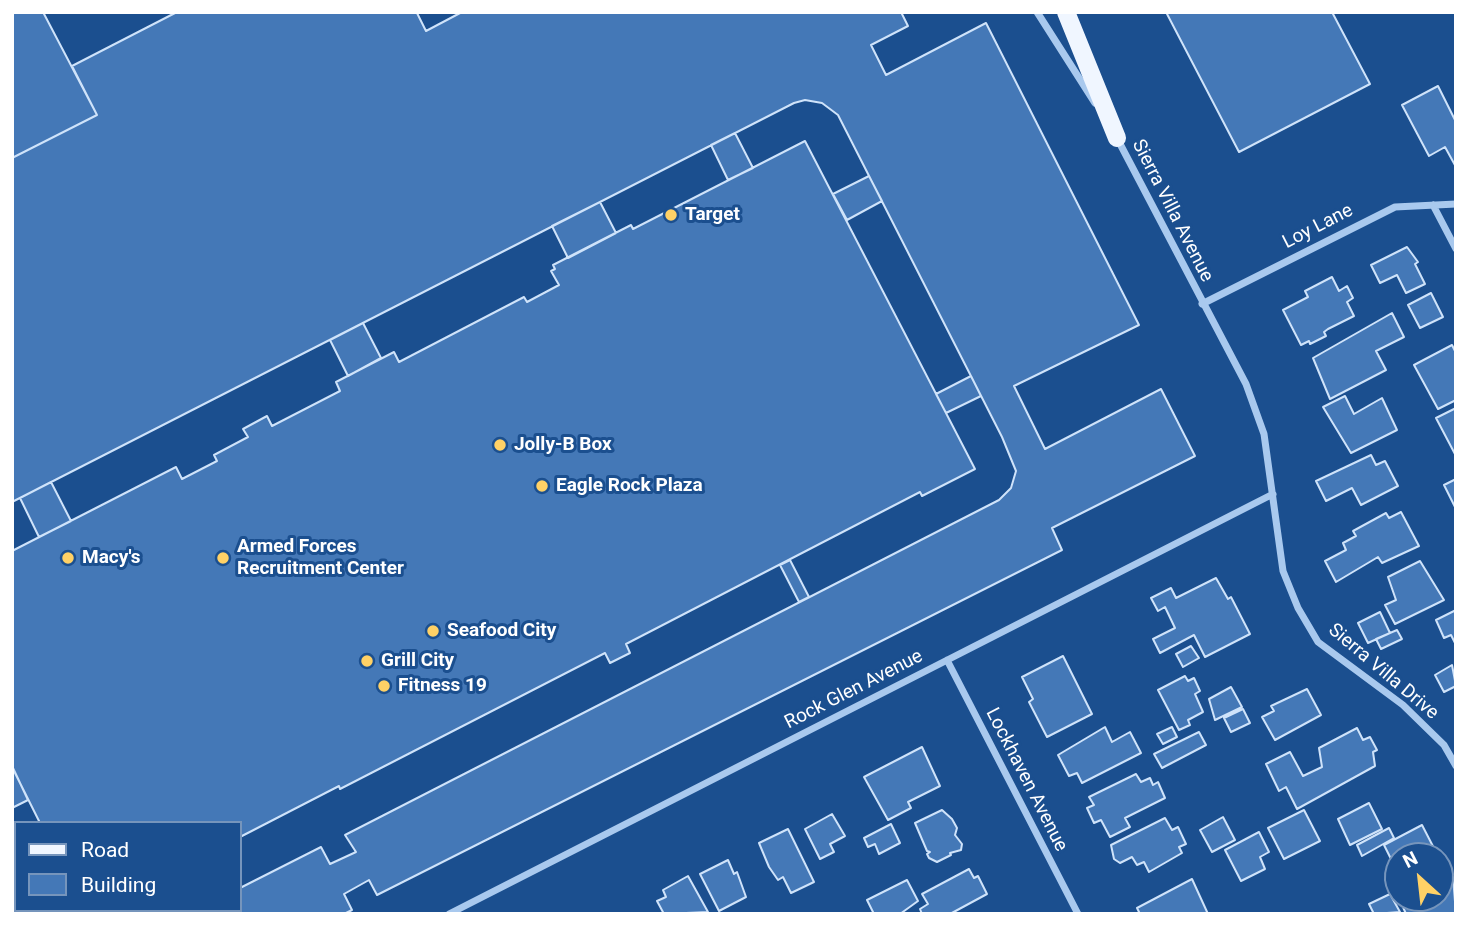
<!DOCTYPE html>
<style>
body{margin:0}
#map{position:relative;width:1468px;height:926px;overflow:hidden;background:#1b4f8f;font-family:Roboto,sans-serif}
canvas{display:block}
.frame{position:absolute;inset:0;border:14px solid #fff;pointer-events:none}
.legend{position:absolute;left:14px;top:821px;width:228px;height:91px;box-sizing:border-box;background:#1b4f8f;border:2px solid #7695bc;margin:0;padding:9px 12px;list-style:none;font-size:21px;color:#fff}
.legend li{display:flex;align-items:center;gap:14px;height:35px}
.legend b{width:35px;border:2px solid #7695bc}
.north{position:absolute;left:1384px;top:842px;width:70px;height:70px;box-sizing:border-box;background:#1b4f8f;border:2px solid #7695bc;border-radius:50%;rotate:333deg;font-size:19px;font-weight:700;line-height:28px;text-align:center;color:#fff}
.north::after{content:'';display:block;margin:auto;width:24px;height:32px;background:#ffd166;clip-path:polygon(50% 0,100% 100%,50% 72%,0 100%)}
</style>
<div id="map">
<canvas width="1468" height="926"></canvas>
<div class="frame"></div>
<ul class="legend">
<li><b style="height:9px;background:#f0f6ff"></b>Road</li>
<li><b style="height:19px;background:#4478b7"></b>Building</li>
</ul>
<div class="north">N</div>
</div>
<script>
const c = document.querySelector('canvas').getContext('2d');
c.lineJoin = 'round';
function fill(path, color) { c.fillStyle = color; c.fill(path, 'evenodd'); }
function trace(path, color, width, dash) { c.strokeStyle = color; c.lineWidth = width; c.lineCap = dash ? 'butt' : 'round'; c.setLineDash(dash || []); c.stroke(path); }
function write(font, color, halo, rows, align = 'center') {
  c.font = font + ' Roboto,sans-serif'; c.lineWidth = 6; c.setLineDash([]); c.textBaseline = 'middle'; c.strokeStyle = halo; c.fillStyle = color; for (const [text, x, y, turn = 0] of rows) {
    c.save(); c.translate(x, y); c.rotate((+turn || 0) * Math.PI / 180); c.textAlign = isNaN(turn) ? turn : align; if (halo) c.strokeText(text, 0, 0); c.fillText(text, 0, 0); c.restore();
  }
}
const building = new Path2D(`
 M16 12H43L97 115 12 158V14Z
 M177 12H419L417 13 426 31 462 12H901L908 26 871 45 886 75 986 23 1139 325 1014 386 1045 449 1161 389 1195 456 1052 528 1062 550 377 895 369 880 344 894 352 910 344 914H188L195 910H240V888L321 847 330 864 356 852 345 835 999 500 1011 488 1016 471 1002 437 838 115 822 103 805 100 794 103 12 502V158L97 115 72 66Z
 M1166 12H1332L1370 84 1239 152Z
 M1438 86 1456 122V167L1445 147 1429 156 1402 105Z
 M735 133 753 168 728 180 711 145Z
 M805 141 975 469 922 496 920 492 626 644 630 653 610 663 605 653 340 789 339 786 240 837V823H40L12 767V551L176 467 182 479 217 461 214 455 248 437 243 429 267 416 272 426 340 391 336 382 394 352 399 362 524 297 527 302 559 285 551 271 555 269 553 265 631 225 633 229Z
 M869 176 882 201 847 220 833 194Z
 M600 202 616 233 568 258 552 226Z
 M1407 247 1418 262 1415 264 1425 284 1406 293 1397 275 1380 283 1371 265Z
 M1332 277 1339 291 1347 286 1353 298 1347 302 1354 316 1328 329 1324 332 1326 336 1310 344 1309 341 1301 345 1283 310 1308 297 1305 291Z
 M1431 293 1443 317 1420 328 1408 305Z
 M1392 313 1404 337 1376 351 1386 370 1330 399 1313 358Z
 M363 323 381 358 348 376 330 340Z
 M1452 345 1456 353V400L1438 409 1414 365Z
 M971 376 981 396 946 413 936 394Z
 M1345 396 1354 414 1382 398 1397 430 1351 453 1323 407Z
 M1456 408V456L1436 418Z
 M1371 455 1376 465 1385 461 1398 486 1361 505 1352 488 1326 501 1316 481Z
 M1456 479V507H1455L1444 485Z
 M51 482 71 521 39 537 20 498Z
 M1401 512 1419 546 1382 563 1378 557 1336 582 1325 561 1346 550 1343 543 1356 536 1353 531 1386 513 1389 518Z
 M790 560 809 597 799 602 780 565Z
 M1420 561 1444 600 1395 624 1385 605 1396 600 1388 577Z
 M1216 578 1228 599 1231 597 1250 634 1205 657 1194 635 1160 653 1153 639 1175 628 1165 607 1158 611 1151 598 1171 588 1176 598Z
 M1456 610V645L1451 635 1444 638 1436 620Z
 M1380 612 1390 633 1368 643 1358 623Z
 M1397 630 1402 639 1381 649 1376 639Z
 M1191 646 1199 658 1183 667 1176 654Z
 M1063 656 1092 714 1047 737 1029 702 1033 699 1022 677Z
 M1452 665 1456 686 1444 692 1435 675Z
 M1185 676 1188 681 1194 678 1200 691 1195 694 1203 712 1188 720 1190 725 1179 730 1158 690Z
 M1231 687 1242 707 1215 720 1209 699Z
 M1307 689 1321 715 1275 740 1262 717 1274 711 1271 706Z
 M1243 709 1250 723 1231 732 1224 718Z
 M1105 727 1112 742 1130 732 1141 753 1082 783 1077 773 1069 776 1058 755Z
 M1172 727 1177 737 1163 744 1157 734Z
 M1357 728 1363 740 1370 737 1377 750 1373 752 1375 766 1297 809 1286 787 1279 791 1266 764 1290 752 1303 776 1322 767 1319 748Z
 M1199 732 1206 745 1162 768 1154 754Z
 M922 747 940 786 908 802 911 808 888 820 864 777Z
 M13 768 28 800 12 808V769Z
 M1136 774 1141 782 1150 778 1153 785 1158 782 1165 798 1125 818 1130 827 1110 837 1101 820 1094 823 1087 808 1094 805 1089 797Z
 M1369 803 1382 829 1350 845 1338 819Z
 M942 810 952 819 957 828 955 835 962 844 961 850 950 853 951 855 937 862 929 858 927 854 930 852 927 851 915 823Z
 M1304 810 1320 841 1284 859 1268 828Z
 M832 814 845 836 830 844 834 852 820 859 805 829Z
 M1223 817 1235 840 1212 852 1200 830Z
 M1165 818 1172 830 1178 827 1186 844 1179 847 1182 853 1149 872 1144 862 1137 865 1132 857 1120 863 1114 859 1111 845Z
 M891 824 900 843 879 854 875 844 868 847 864 838Z
 M1422 825 1438 856H1398V888L1395 890 1386 872 1395 867 1384 845Z
 M1389 828 1394 838 1362 856 1357 845Z
 M788 829 814 882 791 893 783 877 778 880 769 867 759 843Z
 M1259 832 1269 852 1260 857 1265 869 1241 881 1225 850Z
 M728 860 734 874 737 872 746 897 719 911 700 874Z
 M12 863 16 870V910H36L38 914H12Z
 M969 869 974 878 978 876 987 894 950 914H922L920 909 928 904 922 894Z
 M688 876 708 912 664 914 657 901 666 897 663 890Z
 M1453 877 1456 914H1406L1400 900 1440 898V882Z
 M1192 879 1208 914H1140L1137 908Z
 M907 880 918 901 900 914H874L867 900Z
 M1390 894 1400 912 1374 914 1369 904Z`);
fill(building, '#4478b7');
trace(building, '#cfe3fa', 2);
trace(new Path2D(`
 M1037 12 1095 103
 M1118 140 1246 384 1264 434 1283 571 1298 608 1318 642 1403 705 1444 745 1456 766
 M1433 205 1456 249
 M1202 304 1395 207 1456 204
 M947 660 1078 914
 M449 914 1273 494`), '#a9c9ee', 7);
trace(new Path2D(`
 M1066 12 1117 138`), '#f0f6ff', 18);
for (const [x, y, r, color] of [
 [671,215,7,"#ffd166"],
 [500,445,7,"#ffd166"],
 [542,486,7,"#ffd166"],
 [68,558,7,"#ffd166"],
 [223,558,7,"#ffd166"],
 [433,631,7,"#ffd166"],
 [367,661,7,"#ffd166"],
 [384,686,7,"#ffd166"]
]) { const dot = new Path2D(); dot.arc(x, y, r, 0, 2 * Math.PI); c.fillStyle = color; c.fill(dot); trace(dot, '#1b4f8f', 2.5); }
write('19px', '#fff', '#1b4f8f', [
 ["Sierra Villa Avenue",1172,211,63],
 ["Loy Lane",1318,227,-27],
 ["Sierra Villa Drive",1383,672,40],
 ["Rock Glen Avenue",854,690,-27],
 ["Lockhaven Avenue",1026,780,63]
]);
write('bold 19px', '#fff', '#1b4f8f', [
 ["Target",685,215],
 ["Jolly-B Box",514,445],
 ["Eagle Rock Plaza",556,486],
 ["Armed Forces",237,547],
 ["Recruitment Center",237,569],
 ["Macy's",82,558],
 ["Seafood City",447,631],
 ["Grill City",381,661],
 ["Fitness 19",398,686]
], 'left');
</script>
